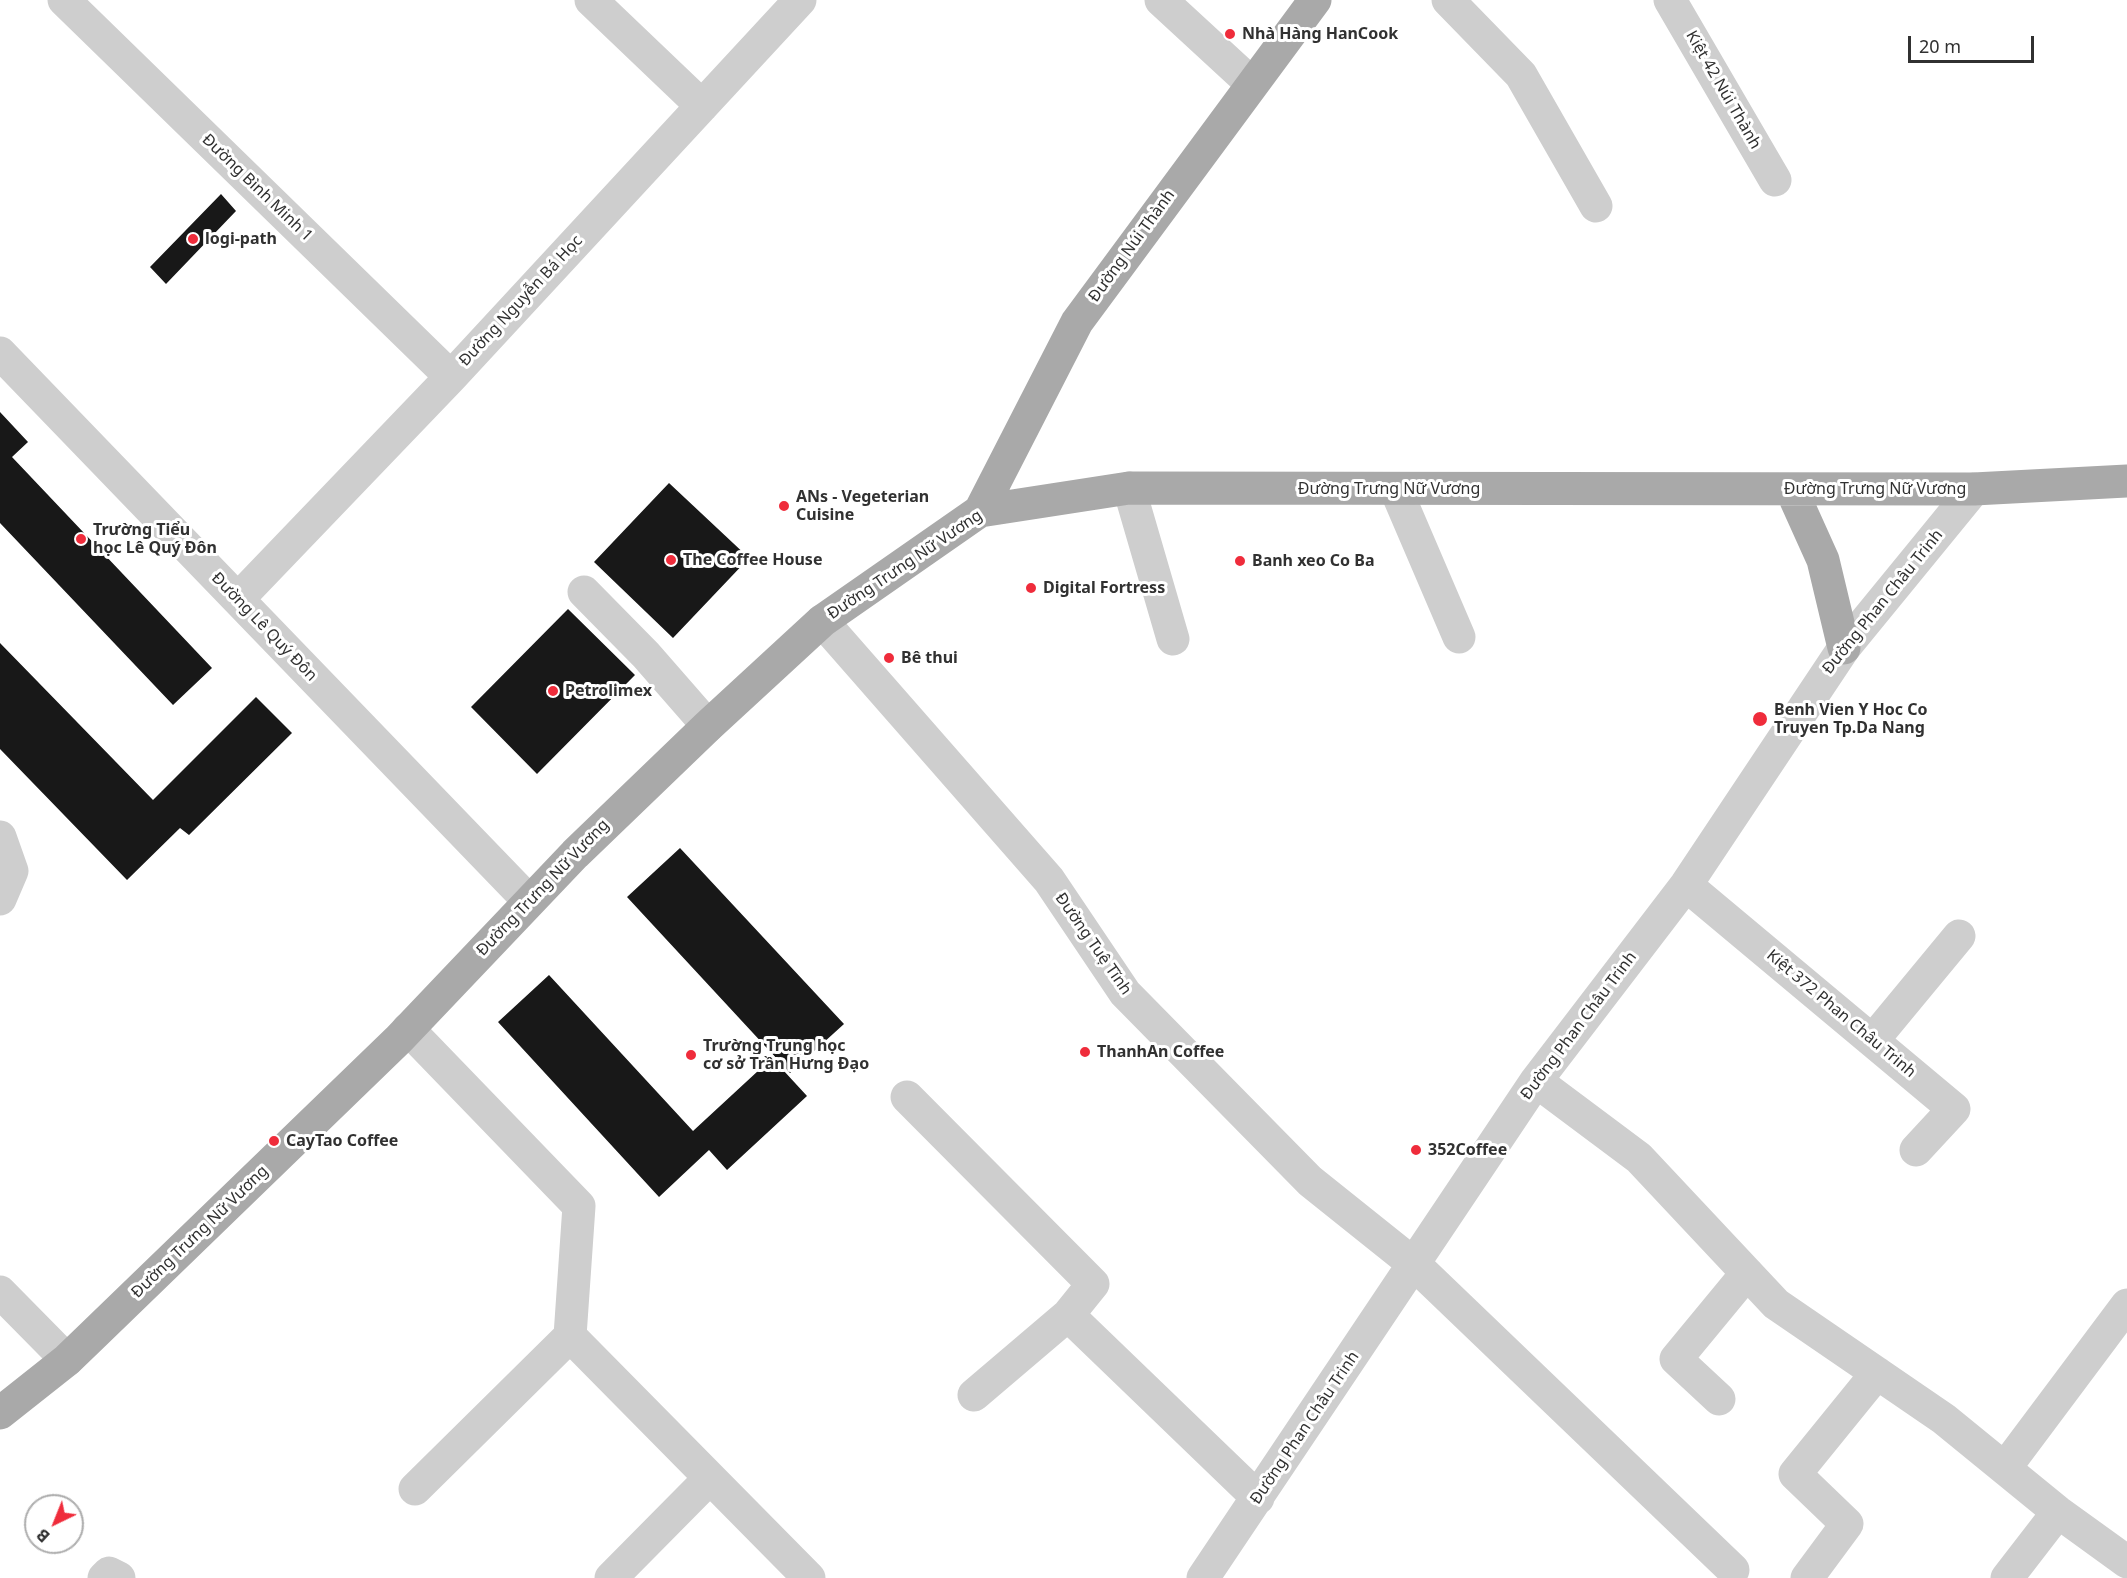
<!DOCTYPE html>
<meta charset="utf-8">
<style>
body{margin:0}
#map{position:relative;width:2127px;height:1578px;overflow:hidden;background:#fff;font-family:"Noto Sans",sans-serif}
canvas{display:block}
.north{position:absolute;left:24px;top:1494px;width:60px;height:60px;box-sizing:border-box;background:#fff;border:2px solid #adadad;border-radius:50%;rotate:223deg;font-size:16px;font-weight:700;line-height:24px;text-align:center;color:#313131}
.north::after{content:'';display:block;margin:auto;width:21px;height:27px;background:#ef2c3b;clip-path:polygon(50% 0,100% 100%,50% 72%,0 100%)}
.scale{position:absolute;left:1908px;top:36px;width:126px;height:27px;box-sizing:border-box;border:3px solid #313131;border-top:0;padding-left:8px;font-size:18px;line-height:21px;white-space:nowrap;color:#313131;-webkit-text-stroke:4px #fff;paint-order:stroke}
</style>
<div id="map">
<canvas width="2127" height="1578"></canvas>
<div class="north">B</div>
<div class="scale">20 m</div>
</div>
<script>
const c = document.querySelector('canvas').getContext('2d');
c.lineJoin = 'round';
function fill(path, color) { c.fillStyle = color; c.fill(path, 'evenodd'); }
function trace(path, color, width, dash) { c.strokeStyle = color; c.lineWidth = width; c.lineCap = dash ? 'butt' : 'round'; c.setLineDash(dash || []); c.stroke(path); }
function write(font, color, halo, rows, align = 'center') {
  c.font = font + ' "Noto Sans",sans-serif'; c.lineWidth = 6; c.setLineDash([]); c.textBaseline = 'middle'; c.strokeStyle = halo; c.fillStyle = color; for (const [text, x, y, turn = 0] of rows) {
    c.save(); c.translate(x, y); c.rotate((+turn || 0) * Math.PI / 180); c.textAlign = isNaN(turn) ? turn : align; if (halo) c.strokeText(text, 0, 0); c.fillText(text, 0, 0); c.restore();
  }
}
fill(new Path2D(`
 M221 194 236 211 166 284 150 267Z
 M0 412 28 442 12 457 212 668 173 705 0 523Z
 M669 483 749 558 673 638 594 562Z
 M568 609 635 675 537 774 471 707Z
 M0 643 153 800 256 697 292 733 189 835 180 828 127 880 0 749Z
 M680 848 844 1024 790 1073 627 897Z
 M549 975 693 1131 772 1058 807 1096 727 1170 709 1150 659 1197 498 1022Z`), '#181818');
trace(new Path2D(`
 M64 0 451 377
 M591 0 702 106
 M1161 0 1251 83
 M1448 0 1521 75 1596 206
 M1670 0 1775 180
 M0 353 529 901
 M1129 488 1173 639
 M1396 490 1459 637
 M584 592 646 655 708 726
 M238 599 451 377 800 0
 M822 621 1049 880 1125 993 1310 1181 1415 1265 1733 1570
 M0 837 12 871 0 899
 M1686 885 1954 1109 1916 1150
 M408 1029 579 1206 570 1336 809 1578
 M1873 1040 1959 936
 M1536 1081 1639 1158 1776 1304 1944 1419 2058 1512 2127 1562
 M907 1097 1093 1284 1068 1315 974 1395
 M0 1292 67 1360
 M1068 1315 1258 1498
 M1719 1399 1676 1359 1747 1273
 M2005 1468 2127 1305
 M415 1489 570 1336
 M104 1578 109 1573 119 1578
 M611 1578 710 1478
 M1203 1578 1536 1081 1686 885 1844 648 1974 489
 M1807 1578 1847 1524 1795 1474 1877 1373
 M2007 1578 2058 1512`), '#cecece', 33);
trace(new Path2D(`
 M1791 489 1823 560 1844 648
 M980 511 1077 322 1315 0
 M0 1413 67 1360 94 1334 399 1039 575 854 708 726 822 621 980 511 1129 488 1974 489 2127 481`), '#a9a9a9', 33);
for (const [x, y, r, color] of [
 [1230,34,6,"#ef2c3b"],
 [193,239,6,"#ef2c3b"],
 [784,506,6,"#ef2c3b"],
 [81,539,6,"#ef2c3b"],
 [671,560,6,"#ef2c3b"],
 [1240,561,6,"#ef2c3b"],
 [1031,588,6,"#ef2c3b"],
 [889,658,6,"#ef2c3b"],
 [553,691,6,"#ef2c3b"],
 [1760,719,8,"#ef2c3b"],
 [1085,1052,6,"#ef2c3b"],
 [691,1055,6,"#ef2c3b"],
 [274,1141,6,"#ef2c3b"],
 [1416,1150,6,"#ef2c3b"]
]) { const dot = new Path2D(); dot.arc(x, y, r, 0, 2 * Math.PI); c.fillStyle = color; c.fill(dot); trace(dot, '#fff', 2); }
write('bold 16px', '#313131', '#fff', [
 ["Nhà Hàng HanCook",1242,34],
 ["logi-path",205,239],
 ["ANs - Vegeterian",796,497],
 ["Cuisine",796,515],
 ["Trường Tiểu",93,530],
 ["học Lê Quý Đôn",93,548],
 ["The Coffee House",683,560],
 ["Banh xeo Co Ba",1252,561],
 ["Digital Fortress",1043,588],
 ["Bê thui",901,658],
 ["Petrolimex",565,691],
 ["Benh Vien Y Hoc Co",1774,710],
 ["Truyen Tp.Da Nang",1774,728],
 ["Trường Trung học",703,1046],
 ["cơ sở Trần Hưng Đạo",703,1064],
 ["ThanhAn Coffee",1097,1052],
 ["CayTao Coffee",286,1141],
 ["352Coffee",1428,1150]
], 'left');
write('16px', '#313131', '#fff', [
 ["Kiệt 42 Núi Thành",1723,90,60],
 ["Đường Bình Minh 1",257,188,44],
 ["Đường Núi Thành",1132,246,-54],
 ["Đường Nguyễn Bá Học",521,301,-47],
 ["Đường Trưng Nữ Vương",1389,489],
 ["Đường Trưng Nữ Vương",1875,489],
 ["Đường Trưng Nữ Vương",905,565,-34],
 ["Đường Phan Châu Trinh",1883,602,-51],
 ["Đường Lê Quý Đôn",264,627,46],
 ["Đường Trưng Nữ Vương",543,888,-46],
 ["Đường Tuệ Tĩnh",1093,944,55],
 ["Kiệt 372 Phan Châu Trinh",1841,1014,40],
 ["Đường Phan Châu Trinh",1579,1026,-53],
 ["Đường Trưng Nữ Vương",200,1232,-44],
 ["Đường Phan Châu Trinh",1305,1428,-56]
]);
</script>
